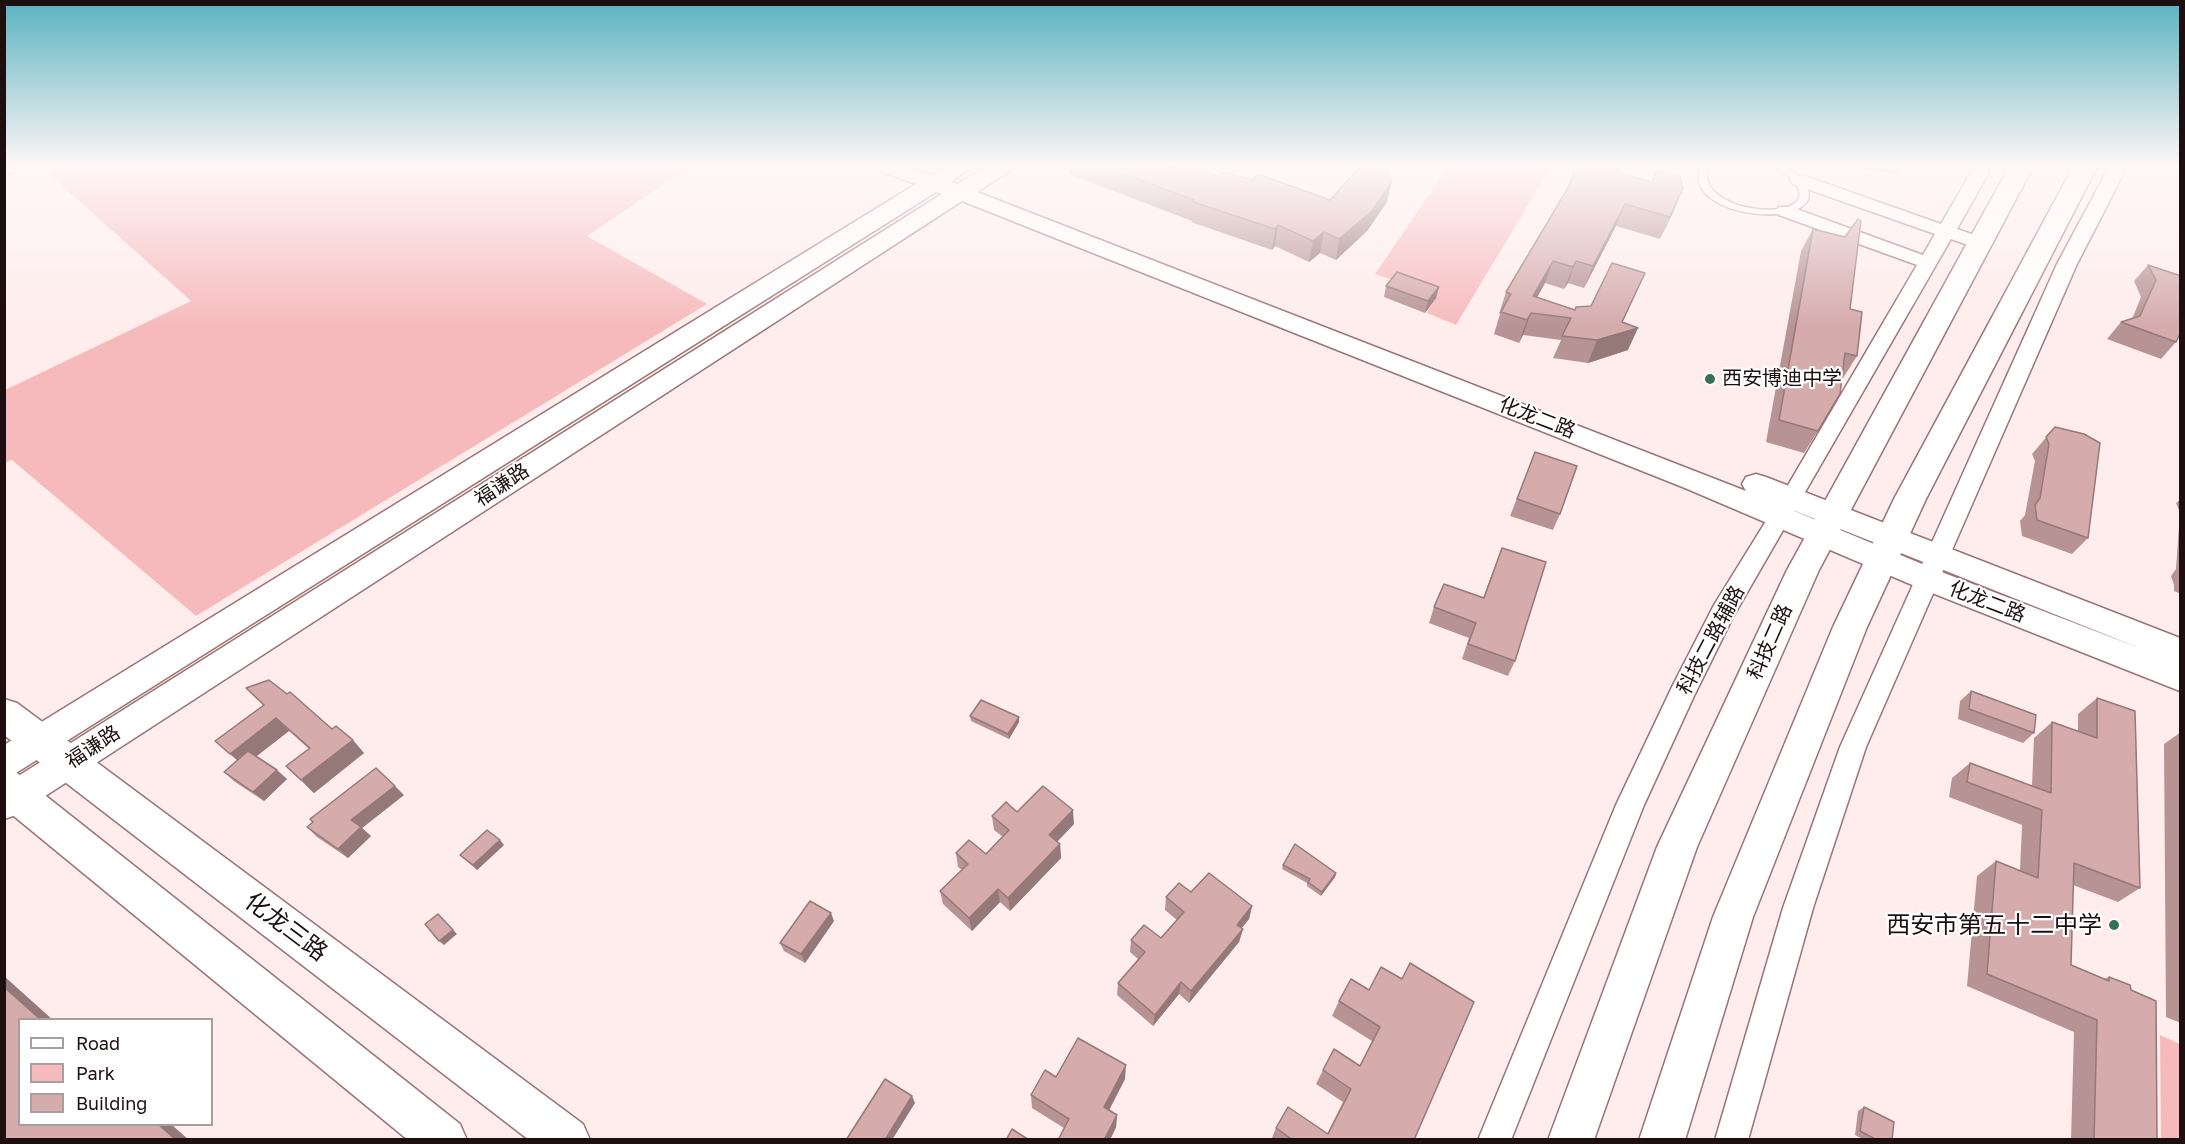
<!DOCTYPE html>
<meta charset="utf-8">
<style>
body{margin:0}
#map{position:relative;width:2185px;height:1144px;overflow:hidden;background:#ffeded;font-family:"Golos Text",sans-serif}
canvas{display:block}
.frame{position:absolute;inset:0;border:6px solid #1d0e0f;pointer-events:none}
.legend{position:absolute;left:18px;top:1018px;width:195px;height:108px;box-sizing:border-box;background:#fff;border:2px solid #a59f9f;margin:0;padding:8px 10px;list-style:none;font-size:18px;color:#1d0e0f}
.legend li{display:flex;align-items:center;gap:12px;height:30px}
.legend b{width:30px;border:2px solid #a59f9f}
</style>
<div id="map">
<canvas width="2185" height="1144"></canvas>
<div class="frame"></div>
<ul class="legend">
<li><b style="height:8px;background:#fff"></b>Road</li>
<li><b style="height:16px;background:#f6babd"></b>Park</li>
<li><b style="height:16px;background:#d5abac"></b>Building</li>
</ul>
</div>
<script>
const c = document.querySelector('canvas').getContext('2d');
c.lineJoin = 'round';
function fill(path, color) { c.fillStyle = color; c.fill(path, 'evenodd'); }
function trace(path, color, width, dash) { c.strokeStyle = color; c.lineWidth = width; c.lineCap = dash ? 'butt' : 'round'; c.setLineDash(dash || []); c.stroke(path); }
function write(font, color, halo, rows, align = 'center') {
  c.font = font + ' "Golos Text","Noto Sans SC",sans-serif'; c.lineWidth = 4.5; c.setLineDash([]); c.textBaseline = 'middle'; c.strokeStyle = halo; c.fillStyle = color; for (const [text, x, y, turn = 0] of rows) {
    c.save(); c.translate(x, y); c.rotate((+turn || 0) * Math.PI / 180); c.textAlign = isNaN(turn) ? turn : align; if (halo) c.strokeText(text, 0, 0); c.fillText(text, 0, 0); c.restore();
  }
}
fill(new Path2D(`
 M63 167H690L587 236 707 304 196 616 12 460 5 463V390L191 301 49 174Z
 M1448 167H1551L1456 325 1427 313 1437 295 1375 274Z
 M2160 1035 2180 1044V1139H2161Z`), '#f6babd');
const service = new Path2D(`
 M1700 167H1708C1694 212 1808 224 1799 190 1796 179 1784 174 1777 167 1789 167 1797 172 1804 182 1838 231 1681 223 1700 167Z`);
const minor = new Path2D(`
 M1974 167H1992L1957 229 1986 239 1988 243 1986 247 1979 249 1951 239 1733 617 1694 696 1644 805 1511 1140H1478L1616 805 1672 687 1714 605 1784 492 1917 265 1779 215 1776 211 1779 207H1791L1923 255 1935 234 1793 184 1790 180 1793 176H1805L1941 224Z
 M2109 167H2127L2077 264 1866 747 1813 908 1748 1140H1715L1783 908 1840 747 2057 264Z`);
const tertiary = new Path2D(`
 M4 167H17L14 172 4 174Z
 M879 167H910L932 175 945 167H971L951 182 957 184 985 167H1011L1008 172 977 192 1746 491 1742 484 1746 477 1756 474 1766 477 2180 638V664L2176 662 2180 664V691L1917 587 1685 488 962 201 16 815 4 819V785L942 194 936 192 16 773 4 778V745L916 184 882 172ZM1780 505 2142 649 1939 571Z`);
const secondary = new Path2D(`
 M2009 167H2033L1819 570 1697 847 1594 1140H1548L1657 847 1787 570Z
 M2073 167H2097L1926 499 1867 627 1753 917 1685 1140H1639L1713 917 1833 627 1894 499Z
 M4 699 17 703 583 1124 590 1140H529L4 735Z
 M4 768 17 773 460 1124 467 1140H408L4 808Z`);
trace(service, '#9a7475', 3);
trace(minor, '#9a7475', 3);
trace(tertiary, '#9a7475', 3);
trace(secondary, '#9a7475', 3);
fill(service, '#fff');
fill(minor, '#fff');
fill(tertiary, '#fff');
fill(secondary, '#fff');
fill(new Path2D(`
 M1069 167H1161L1160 169H1190L1219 176 1252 180 1330 200 1387 202 1367 231 1336 260 1320 253 1309 262 1275 246 1272 250 1191 222 1192 221 1069 174Z
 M1859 167H1901L1896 175Z
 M1574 169 1618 172 1674 210 1660 239 1616 226 1584 288 1568 283 1564 289 1545 283 1537 297 1575 310 1591 306 1645 273 1622 323 1628 350 1588 363 1553 358 1561 340 1523 335 1519 343 1494 334 1500 314H1499L1506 292 1566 191Z
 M1813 229 1850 309 1857 356 1843 378H1842L1818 431 1804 453 1766 442 1801 251Z
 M2148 265 2181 276 2176 342 2161 359 2107 339 2121 322 2132 319 2141 297 2134 281Z
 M1386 286 1439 287 1436 298 1425 313 1384 297Z
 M2055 427 2088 538 2072 554 2022 536 2020 521 2025 515 2035 461 2032 454Z
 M1535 452 1560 514 1553 530 1510 516Z
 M2181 499V594L2174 591V585L2171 576 2176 569 2180 513 2176 503Z
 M1502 548 1515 661 1508 676 1462 659 1469 638 1429 623 1434 607 1483 598Z
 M246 688 287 694 364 753 314 793 286 766 309 749 289 731 256 756 287 779 264 801 235 782 224 772 237 760 215 741 263 705Z
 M1971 691 2034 733 2023 743 1958 719 1960 701Z
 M2097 698 2140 888 2118 902 2073 885 2071 965 2104 979 2109 977 2131 990 2157 1140H2071L2074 1032 1967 986 1977 876 1996 861 2020 871 2022 825 1949 797 1952 778 1970 763 2032 786 2034 738 2052 722 2078 731V714Z
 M970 716 1019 717V722L1009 739 971 721Z
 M2181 732V1023L2166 1017 2164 744Z
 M404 795 362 828 371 836 348 858 317 837 307 827Z
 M1017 812 1074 824 1057 842 1060 844 1061 858 1010 911 1000 902 972 931 943 904 940 891 962 870 958 867 956 853 986 854 1003 837 994 830 992 816Z
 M504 845 477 870 464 859 460 855Z
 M1283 865 1336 873 1335 877 1321 896 1307 886V883L1282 869Z
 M1191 892 1252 906 1249 919 1241 928 1243 929 1239 942 1189 1003 1179 994 1153 1026 1117 995 1118 983 1138 959 1130 952 1131 940 1161 938 1177 920 1165 910 1166 897Z
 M834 921 805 963 784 951 780 943Z
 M1369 990 1414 1140H1271L1276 1128 1327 1134 1343 1102 1316 1084 1323 1070 1360 1065 1372 1041 1332 1016 1339 1001Z
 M1056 1077 1125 1079 1109 1110 1117 1115 1116 1127 1110 1140H1058L1064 1128 1032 1108 1031 1095Z
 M1864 1107 1892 1140H1865L1855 1135 1858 1111Z`), '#b79394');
fill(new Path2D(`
 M1392 181 1387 202 1367 231 1336 260 1339 239Z
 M1683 188 1674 210 1660 239 1670 217Z
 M1625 204 1616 226 1584 288 1593 266Z
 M1278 225 1275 246 1272 250 1275 229Z
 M1324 232 1320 253 1309 262 1313 241Z
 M1553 261 1545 283 1526 318 1533 296Z
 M1576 261 1568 283 1564 289 1573 267Z
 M1645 273 1617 334 1638 328 1628 350 1588 363 1597 340Z
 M1439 287 1436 298 1425 313 1428 301Z
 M1531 313 1523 335 1519 343 1527 320Z
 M1019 717V722L1009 739 1008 734Z
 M276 718 289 731 244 766 230 754Z
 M353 740 364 753 314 793 301 780Z
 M277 770 287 779 264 801 253 792Z
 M395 786 404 795 362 828 371 836 348 858 338 849 351 820Z
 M1073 810 1074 824 1050 849 1049 835Z
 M500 840 504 845 477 870 473 865Z
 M1060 844 1061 858 1010 911 1008 898Z
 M1336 873 1335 877 1321 896 1322 892Z
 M998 889 1000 902 972 931 969 918Z
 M1252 906 1249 919 1234 938 1237 925Z
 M831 913 834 921 805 963 801 954Z
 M438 914 457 934 444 945 439 941Z
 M1243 929 1239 942 1189 1003 1191 991Z
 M4 976 53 1020H41L4 987Z
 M1181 982 1179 994 1153 1026 1155 1015Z
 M1126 1065 1125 1079 1104 1120V1107Z
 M912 1096 915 1103 892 1140H885Z
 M1117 1115 1116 1127 1110 1140H1104Z
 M159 1125H172L189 1140H176Z`), '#957878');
const building = new Path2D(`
 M1105 167H1157V169L1183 167 1190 169 1193 167 1219 176 1223 172 1252 180 1258 174 1330 200 1360 167H1384L1392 181 1372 211 1339 239 1324 232 1313 241 1278 225 1275 229 1193 202 1194 200Z
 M1574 167H1619L1617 172 1652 182 1658 170 1680 176 1683 188 1670 217 1625 204 1593 266 1576 261 1573 267 1553 261 1533 296 1575 310 1576 307 1591 306 1612 263 1645 273 1622 322 1638 328 1597 340 1562 336 1571 318 1531 313 1527 320 1501 312 1511 294 1506 292 1575 176 1574 169Z
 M1858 219 1861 221 1850 309 1862 312 1857 356 1845 353 1840 394 1818 431 1779 420 1813 229 1845 237Z
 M2148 265 2181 276V332L2176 342 2121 322 2140 316 2156 280Z
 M1397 272 1439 287 1428 301 1386 286Z
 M2055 427 2084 434 2100 443 2088 538 2037 520 2035 505 2040 498 2049 444 2046 437Z
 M1535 452 1577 466 1560 514 1517 499Z
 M1502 548 1546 562 1515 661 1468 644 1476 623 1434 607 1444 584 1484 598Z
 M269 680 287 694 290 692 332 729 336 726 353 740 301 780 286 766 310 748 276 718 230 754 215 741 264 705 246 688Z
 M1971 691 2036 715 2034 733 1969 709Z
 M2097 698 2135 711 2140 888 2074 863 2071 965 2109 981V977L2130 985 2131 990 2156 1001 2157 1140H2094L2097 1020 1987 974 1996 861 2038 878 2042 810 1967 782 1970 763 2051 793 2052 722 2097 738Z
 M981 700 1019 717 1008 734 970 716Z
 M248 751 277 770 253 792 224 772Z
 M376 768 395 786 351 820 361 827 338 849 307 827 313 822 310 819Z
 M1043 786 1073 810 1049 835 1060 844 1008 898 998 889 969 918 940 891 968 864 956 853 969 840 986 854 1009 830 992 816 1006 802 1017 812Z
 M487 830 500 840 473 865 460 855Z
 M1295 844 1336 873 1322 892 1308 882 1310 879 1283 865Z
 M1209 873 1252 906 1237 925 1243 929 1191 991 1181 982 1155 1015 1118 983 1145 952 1131 940 1144 925 1161 938 1184 912 1166 897 1179 883 1191 892Z
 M810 901 831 913 801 954 780 943Z
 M438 914 453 930 439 941 425 924Z
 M1410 963 1474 1002 1414 1140H1293L1276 1128 1288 1107 1328 1134 1351 1089 1323 1070 1334 1049 1360 1066 1380 1027 1339 1001 1351 979 1369 990 1381 967 1402 979Z
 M4 987 41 1020H20V1125H159L176 1140H4Z
 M1078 1038 1126 1065 1104 1107 1117 1115 1104 1140H1058L1069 1119 1031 1095 1045 1070 1056 1077Z
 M885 1079 912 1096 885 1140H846Z
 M1864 1107 1894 1122 1892 1140H1877L1860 1131Z
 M1012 1129 1029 1140H1006Z`);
fill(building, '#d5abac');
trace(building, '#957878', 1.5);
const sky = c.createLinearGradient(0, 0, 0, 327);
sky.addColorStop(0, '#59b2c0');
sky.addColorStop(0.51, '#fff7f7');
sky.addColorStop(1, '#fff7f700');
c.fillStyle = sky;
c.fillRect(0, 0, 2185, 327);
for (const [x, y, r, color] of [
 [1710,379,6,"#36715b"],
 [2114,925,6,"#36715b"]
]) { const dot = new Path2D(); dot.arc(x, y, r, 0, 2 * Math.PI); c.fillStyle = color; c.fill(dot); trace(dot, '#fff', 2); }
write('20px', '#1d0e0f', '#fff', [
 ["西安博迪中学",1722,379]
], 'left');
write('20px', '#1d0e0f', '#fff', [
 ["化龙二路",1537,418,21],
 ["福谦路",502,485,-33],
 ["化龙二路",1987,602,21],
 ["科技二路辅路",1711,640,-62],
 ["科技二路",1770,642,-66],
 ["福谦路",93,747,-33]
]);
write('24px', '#1d0e0f', '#fff', [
 ["西安市第五十二中学",2102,925]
], 'right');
write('24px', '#1d0e0f', '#fff', [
 ["化龙三路",286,927,37]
]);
</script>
